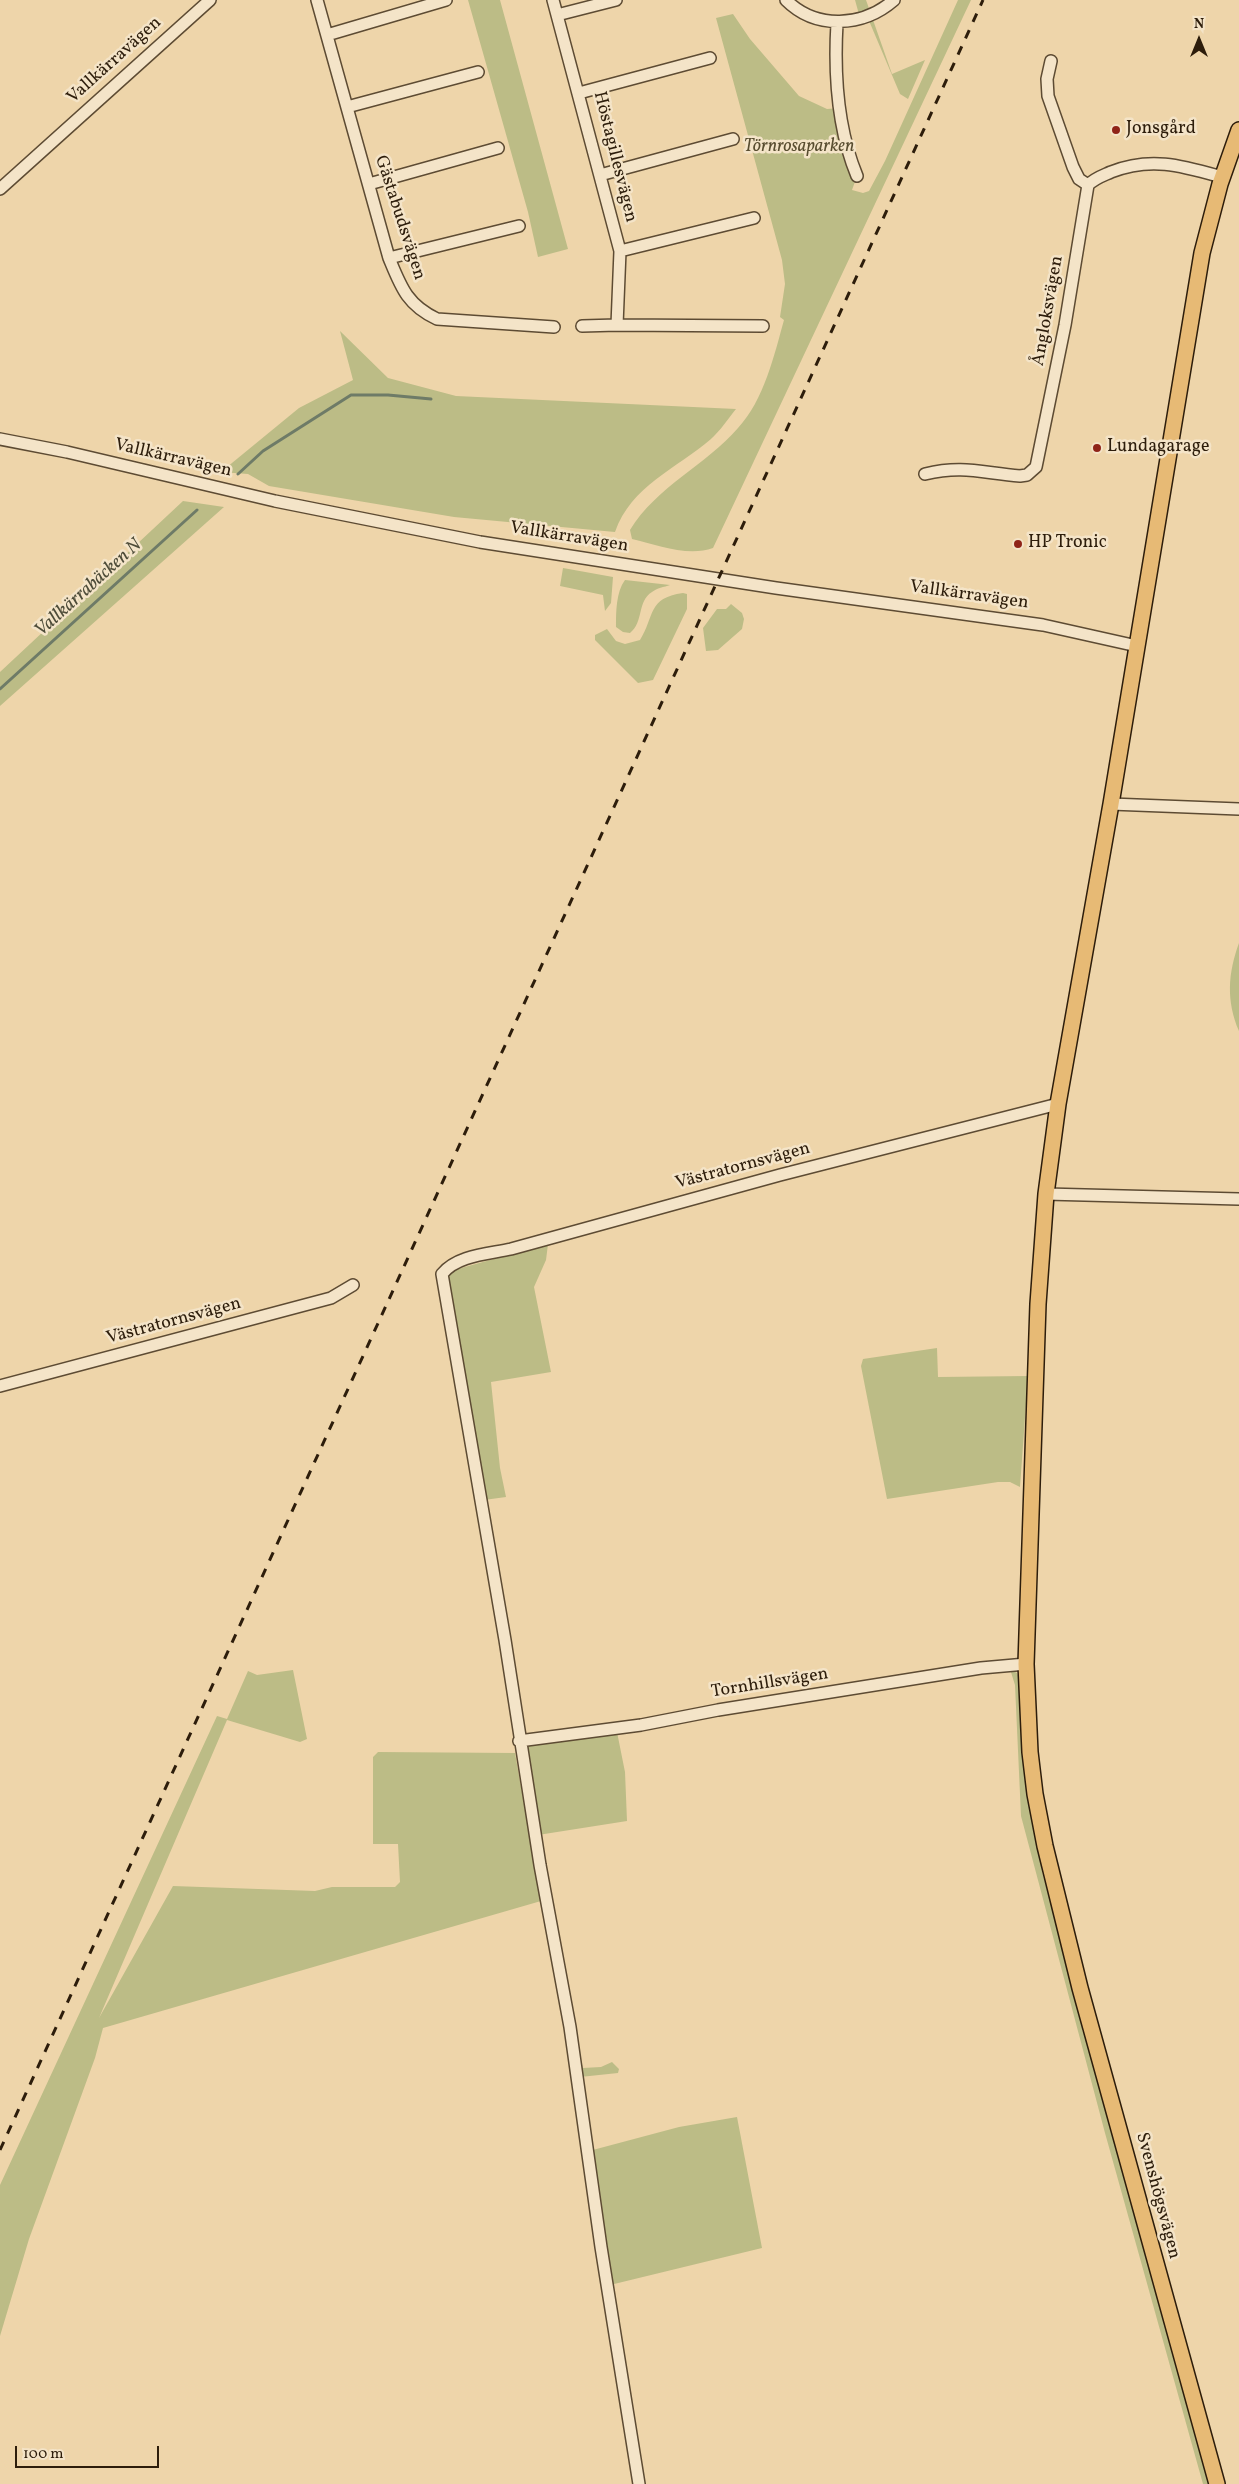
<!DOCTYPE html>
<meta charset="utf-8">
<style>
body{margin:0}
#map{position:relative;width:1239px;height:2484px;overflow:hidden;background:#eed5aa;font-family:Vollkorn,serif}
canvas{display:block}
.north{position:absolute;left:1174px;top:15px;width:50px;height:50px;-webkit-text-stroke:4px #f4e4c8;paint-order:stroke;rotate:0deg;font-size:14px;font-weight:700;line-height:20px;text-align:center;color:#2d1d0b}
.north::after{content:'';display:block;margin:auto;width:18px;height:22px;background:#2d1d0b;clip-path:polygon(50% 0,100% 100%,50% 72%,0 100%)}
.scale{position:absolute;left:15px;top:2446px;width:144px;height:22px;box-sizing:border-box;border:2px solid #2d1d0b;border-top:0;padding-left:6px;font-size:15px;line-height:18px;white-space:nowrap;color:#2d1d0b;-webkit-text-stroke:4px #f4e4c8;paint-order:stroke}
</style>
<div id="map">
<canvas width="1239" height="2484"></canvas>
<div class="north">N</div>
<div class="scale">100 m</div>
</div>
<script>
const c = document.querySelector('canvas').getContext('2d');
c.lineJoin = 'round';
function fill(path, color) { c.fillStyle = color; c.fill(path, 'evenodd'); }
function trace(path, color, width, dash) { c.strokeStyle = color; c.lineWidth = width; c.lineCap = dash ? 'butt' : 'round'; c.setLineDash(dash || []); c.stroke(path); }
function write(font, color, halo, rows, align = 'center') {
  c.font = font + ' Vollkorn,serif'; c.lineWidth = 5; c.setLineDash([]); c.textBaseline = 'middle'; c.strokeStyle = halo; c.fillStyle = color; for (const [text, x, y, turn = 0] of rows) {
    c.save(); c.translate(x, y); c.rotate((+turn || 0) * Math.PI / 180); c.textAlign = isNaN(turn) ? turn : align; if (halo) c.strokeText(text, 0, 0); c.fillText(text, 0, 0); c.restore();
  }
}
fill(new Path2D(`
 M468 0H500L568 249 538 257 528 212Z
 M855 0H866L892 74 925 60 908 99 900 94 867 16 860 18Z
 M958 0H971L713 548C688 557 657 545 632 539L630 530C656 487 706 465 738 428 764 400 774 356 784 320L780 317 785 284 782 260 716 18 733 14 750 39 799 96 827 109 840 108 857 176 852 190 863 193 869 191 885 161Z
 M340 331 388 378 456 396 736 409C728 419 720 431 711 439 676 469 631 486 615 532L454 517 269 486 248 474 221 472 299 408 353 380Z
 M183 501 224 507 0 706V672Z
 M563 568 613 577 611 603 605 611 603 595 560 586Z
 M625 580 670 585C664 587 657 588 652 592 637 601 644 622 630 633L623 632 616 627C616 612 616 592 625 580Z
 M683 593 687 594V609L653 680 638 683 595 640V635L607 629 616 641 625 644 640 640C655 616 647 598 683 593Z
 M731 604 742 613 744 619 742 629 718 650 706 651 703 628 717 609H726Z
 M1239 943V1031C1226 1001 1228 973 1239 943Z
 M548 1244 546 1260 534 1287 551 1372 491 1382 500 1468 506 1497 484 1500 448 1277 454 1270Z
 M937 1348 938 1377 1028 1376 1020 1487 1010 1482H998L887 1499 861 1366 863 1359Z
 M1010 1669 1017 1673 1020 1680 1042 1872 1085 2026 1082 2030 1086 2038 1089 2040 1147 2254 1150 2273 1209 2484H1203L1105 2133 1021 1816 1015 1685Z
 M293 1670 307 1739 300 1742 227 1720 99 2018 173 1886 315 1891 332 1887H395L400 1882 398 1844H373V1757L378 1752 515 1753 541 1901 103 2028 95 2058 29 2239 0 2336V2185L217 1716 227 1719 248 1671 257 1675Z
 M617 1732 625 1772 627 1821 538 1835 526 1747 531 1744Z
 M581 2060 583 2068 601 2067 612 2062 619 2069 618 2073 580 2077 577 2062Z
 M737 2117 762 2248 610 2285 589 2151 679 2127Z`), '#bcbc86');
trace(new Path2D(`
 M238 474 263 451 351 395H388L431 399
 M0 689 197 510`), '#6e7b67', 3);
const minor = new Path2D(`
 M317 0 389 258C401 287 407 305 437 319L554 327
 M553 0 620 251 617 325 763 326
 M786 0C816 30 863 27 894 0
 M557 15 616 0
 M837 23C834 74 837 128 857 176
 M327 35 446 0
 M1051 61 1047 79 1048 96 1073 167 1079 179 1088 185
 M579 93 710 58
 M347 107 478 72
 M600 175 733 139
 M369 184 498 148
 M0 189 210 0
 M620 251 754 218
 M389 258 519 226
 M582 326 617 325
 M0 439 67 452 275 501 480 542 776 588 1043 625 1137 646
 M925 474C963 465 982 473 1020 476L1027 475 1036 467 1065 325 1088 185C1095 178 1102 176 1111 172 1151 156 1183 166 1222 177
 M1111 804 1239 809
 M1046 1194 1239 1199
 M0 1386 331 1298 353 1285
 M519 1741 641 1725 718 1710 981 1668 1026 1664
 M639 2484 601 2247 570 2027 540 1865 505 1640 442 1274C457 1255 489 1254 511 1249L780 1175 1058 1104`);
const major = new Path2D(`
 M1217 2484 1080 1988 1045 1846 1035 1794 1030 1752 1026 1664 1038 1304 1046 1194 1058 1104 1111 804 1202 253 1220 184 1239 130`);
trace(minor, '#5d4b33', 14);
trace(major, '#2d1d0b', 18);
trace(minor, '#f4e4c8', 11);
trace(major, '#e7ba75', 15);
trace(new Path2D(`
 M0 2150 983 0`), '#2d1d0b', 3, [9, 9]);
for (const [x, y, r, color] of [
 [1116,130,5,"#8f2418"],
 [1097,448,5,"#8f2418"],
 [1018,544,5,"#8f2418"]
]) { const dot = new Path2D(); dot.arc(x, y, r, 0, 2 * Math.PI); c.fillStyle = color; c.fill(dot); trace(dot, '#f4e4c8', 2); }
write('18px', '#2d1d0b', '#f4e4c8', [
 ["Vallkärravägen",115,61,-42],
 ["Höstagillesvägen",614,157,76],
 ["Gästabudsvägen",399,218,72],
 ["Ångloksvägen",1049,311,-80],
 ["Vallkärravägen",173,459,13],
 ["Vallkärravägen",569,538,9],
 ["Vallkärravägen",969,596,8],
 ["Västratornsvägen",743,1167,-15],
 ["Västratornsvägen",174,1322,-15],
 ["Tornhillsvägen",770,1684,-9],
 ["Svenshögsvägen",1157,2196,75]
]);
write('18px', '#2d1d0b', '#f4e4c8', [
 ["Jonsgård",1126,130],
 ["Lundagarage",1107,448],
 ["HP Tronic",1028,544]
], 'left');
write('italic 18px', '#584d30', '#f4e4c8', [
 ["Törnrosaparken",799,148]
]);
write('italic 19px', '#4e4c39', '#f4e4c8', [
 ["Vallkärrabäcken N",89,589,-42]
]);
</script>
